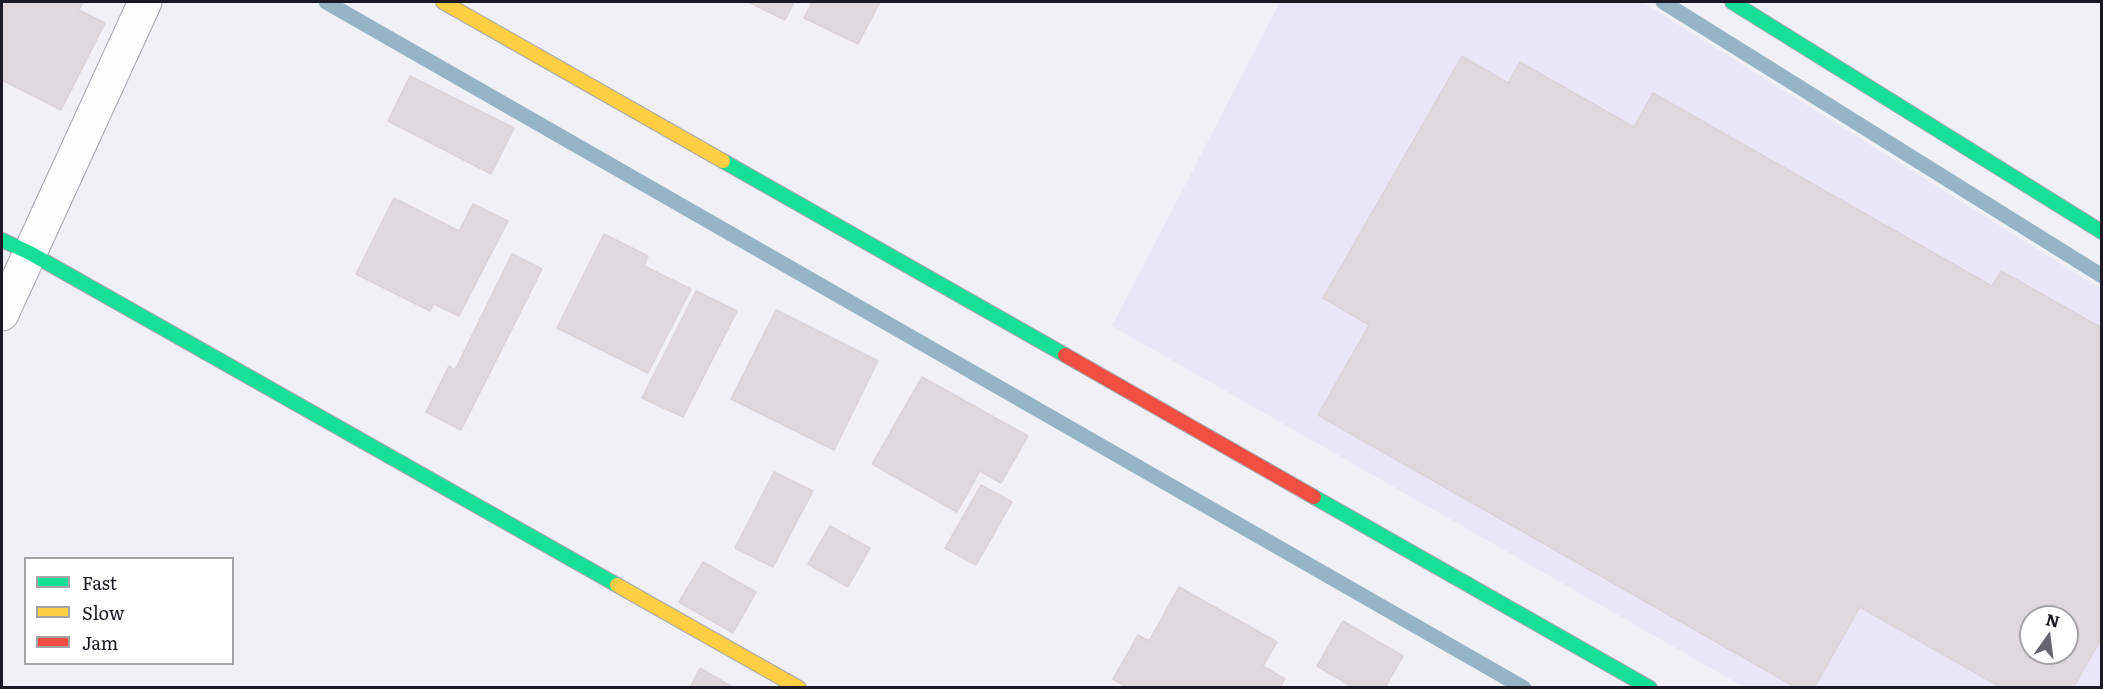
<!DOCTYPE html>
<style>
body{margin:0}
#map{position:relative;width:2103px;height:689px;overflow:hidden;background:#f0f0f6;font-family:Literata,serif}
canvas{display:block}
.frame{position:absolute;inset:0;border:3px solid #1b1925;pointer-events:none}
.legend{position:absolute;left:24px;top:557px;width:210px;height:108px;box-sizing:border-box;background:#fff;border:2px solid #a4a3a8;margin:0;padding:8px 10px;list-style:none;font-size:18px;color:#1b1925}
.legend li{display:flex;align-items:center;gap:12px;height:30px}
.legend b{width:30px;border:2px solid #a4a3a8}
.north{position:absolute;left:2019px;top:605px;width:60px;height:60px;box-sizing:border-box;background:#fff;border:2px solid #a4a3a8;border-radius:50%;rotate:14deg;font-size:16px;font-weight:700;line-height:24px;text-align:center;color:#1b1925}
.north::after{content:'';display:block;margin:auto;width:21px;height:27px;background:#66646e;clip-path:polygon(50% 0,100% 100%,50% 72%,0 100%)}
</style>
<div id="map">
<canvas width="2103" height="689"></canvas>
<div class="frame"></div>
<ul class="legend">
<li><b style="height:8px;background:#16e098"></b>Fast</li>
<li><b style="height:8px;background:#ffcf43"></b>Slow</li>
<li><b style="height:8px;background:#f24e42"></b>Jam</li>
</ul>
<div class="north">N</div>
</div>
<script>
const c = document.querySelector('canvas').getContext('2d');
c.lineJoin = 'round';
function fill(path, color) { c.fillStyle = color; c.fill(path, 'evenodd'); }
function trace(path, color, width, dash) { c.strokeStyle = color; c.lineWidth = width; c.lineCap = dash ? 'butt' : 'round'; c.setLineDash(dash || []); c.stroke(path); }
fill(new Path2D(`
 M1280 2H1642L2101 289V687H1744L1112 326ZM2031 617H2067V653H2031Z`), '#e9e7f7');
trace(new Path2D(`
 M326 2 1524 688
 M1663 2 2102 276`), '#95b5c6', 15);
const building = new Path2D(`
 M2 2H83L79 10 105 23 61 110 2 80Z
 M748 2H794L785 20Z
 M812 2H880L858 44 804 18Z
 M1462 56 1508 83 1520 62 1634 127 1653 93 1992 286 2001 271 2102 328V637L2073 688H2002L1860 607 1814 688H1797L1318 415 1369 325 1323 298ZM2031 617H2067V653H2031Z
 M410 76 514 128 491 174 388 121Z
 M394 198 459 231 473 204 508 221 459 316 434 304 430 311 356 274Z
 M604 234 648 256 644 266 691 289 648 373 557 328Z
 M512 254 542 269 461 430 426 412 449 366 455 370Z
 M696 291 737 311 683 417 642 398Z
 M776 310 878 361 834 450 731 399Z
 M922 377 1028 436 1001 483 980 471 957 512 872 464Z
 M774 472 813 491 773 567 735 548Z
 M981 485 1012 502 976 565 945 548Z
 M830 526 870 548 848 587 808 564Z
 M703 562 756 592 733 633 679 602Z
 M1179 587 1277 642 1263 666 1285 679 1280 688H1127L1113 679 1138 635 1149 641Z
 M1343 621 1403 656 1385 688H1354L1317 666Z
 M700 668 734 688H690Z`);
fill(building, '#dfd8dd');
trace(building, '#dbd3d8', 1.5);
const street = new Path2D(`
 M2 314 145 2`);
const fast = new Path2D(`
 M1732 2 2102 232
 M723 161 1065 355
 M2 240 30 253 617 585
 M1314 497 1650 688`);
const slow = new Path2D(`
 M443 2 723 161
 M617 585 799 688`);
const jam = new Path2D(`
 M1065 355 1314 497`);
trace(street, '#a7a6ae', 35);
trace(fast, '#a7a6ae', 16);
trace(slow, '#a7a6ae', 16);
trace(jam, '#a7a6ae', 16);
trace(street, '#fdfdfe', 33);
trace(fast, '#16e098', 14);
trace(slow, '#ffcf43', 14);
trace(jam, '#f24e42', 14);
</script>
